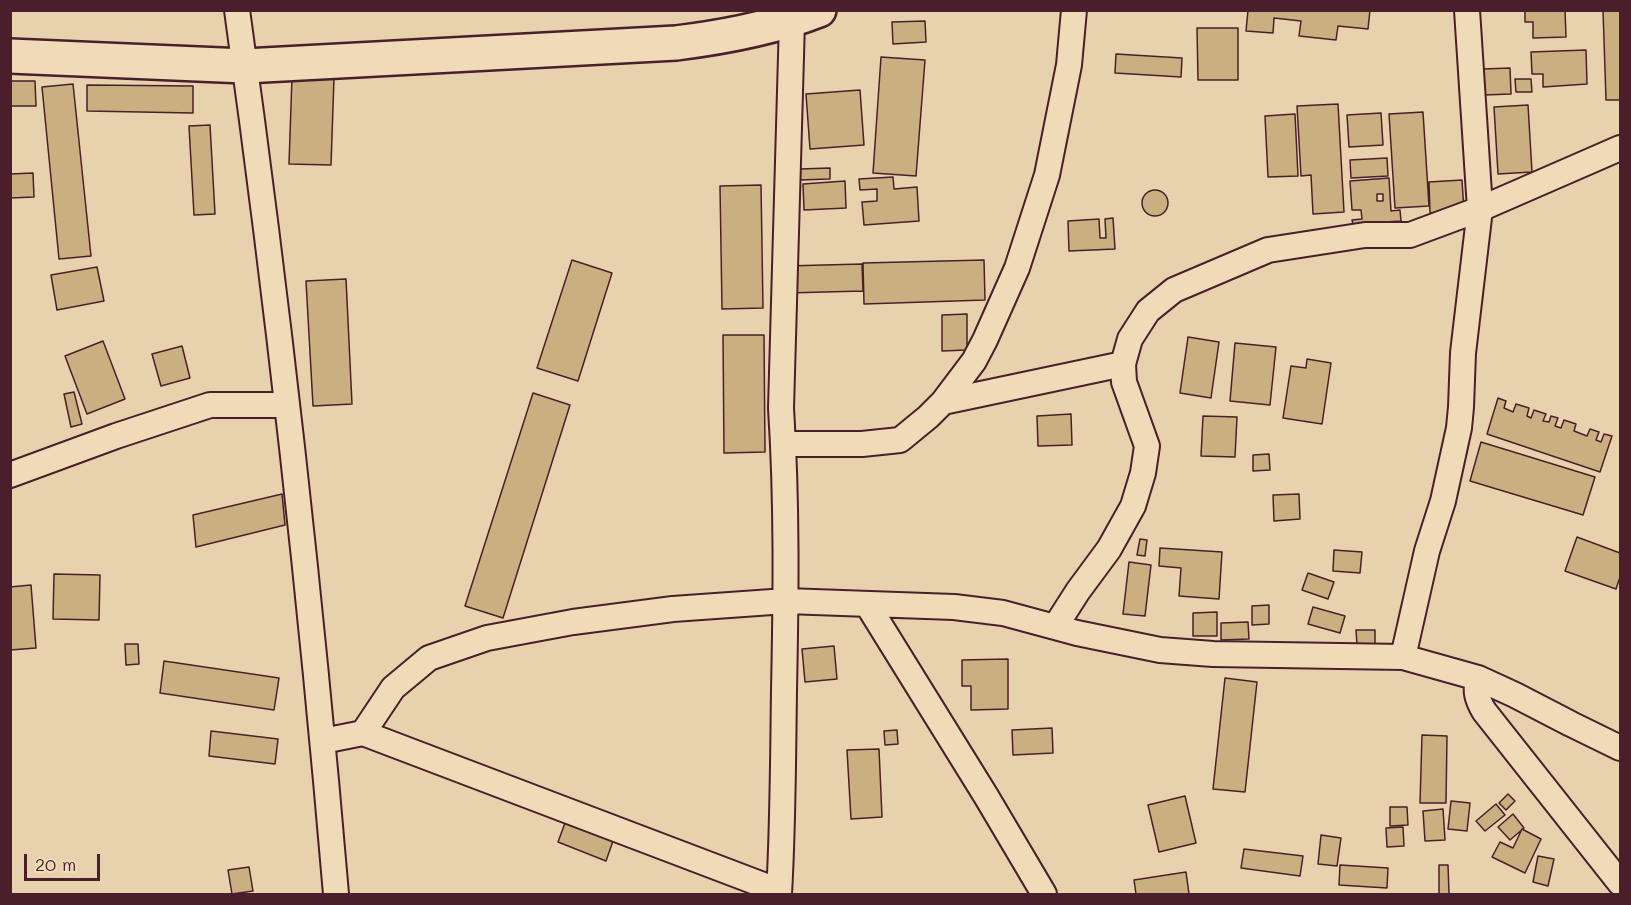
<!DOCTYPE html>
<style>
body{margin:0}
#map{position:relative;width:1631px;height:905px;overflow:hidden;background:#e8d2ae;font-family:Mali,sans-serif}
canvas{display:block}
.frame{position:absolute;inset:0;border:12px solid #4a1f2b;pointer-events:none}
.scale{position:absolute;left:24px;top:854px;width:76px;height:27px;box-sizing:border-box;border:3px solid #4a1f2b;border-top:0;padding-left:8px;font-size:18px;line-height:21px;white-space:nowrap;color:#4a1f2b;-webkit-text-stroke:4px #f0dbb9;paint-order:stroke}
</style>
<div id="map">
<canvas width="1631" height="905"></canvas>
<div class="frame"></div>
<div class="scale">20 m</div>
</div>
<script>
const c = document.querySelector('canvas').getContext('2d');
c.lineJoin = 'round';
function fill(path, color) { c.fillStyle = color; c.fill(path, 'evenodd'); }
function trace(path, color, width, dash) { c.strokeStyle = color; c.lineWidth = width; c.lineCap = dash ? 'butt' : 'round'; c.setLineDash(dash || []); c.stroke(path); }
const building = new Path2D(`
 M1248 10H1370L1368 29 1338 26 1336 40 1299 36 1301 21 1274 18 1273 33 1246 31Z
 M1525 10H1565L1566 37 1533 38V22H1525Z
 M1603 10H1620V100H1606Z
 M925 21 926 42 893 44 892 22Z
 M1197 28H1238V80H1198Z
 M1586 50 1587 84 1543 87V74H1532L1531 52Z
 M1116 54 1182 58 1181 77 1115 73Z
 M881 57 925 60 916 176 873 173Z
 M1510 68 1511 94 1484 95 1483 69Z
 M292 77 334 78 331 165 289 164Z
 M1515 79H1531L1532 92H1516Z
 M10 81H35L36 106H10Z
 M73 84 91 256 59 259 42 87Z
 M87 85 193 86V113L87 111Z
 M860 90 864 145 810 149 806 94Z
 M1338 104 1344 212 1313 214 1311 175 1301 176 1297 106Z
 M1528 105 1532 172 1498 174 1494 107Z
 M1423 112 1429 206 1395 208 1389 114Z
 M1381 113 1383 145 1349 147 1347 115Z
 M1295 114 1298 176 1268 177 1265 116Z
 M210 125 215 214 194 215 189 126Z
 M1387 158 1388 176 1351 178 1350 160Z
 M830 168V179L799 180V169Z
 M33 173 34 197 10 198V174Z
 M893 177 894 189 917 187 919 221 864 225 862 202 877 201V189L860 190 859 179Z
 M1389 178 1391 211 1400 210 1401 221 1353 224 1352 220 1362 219 1361 210H1352L1350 181ZM1377 194H1383V201H1377Z
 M1462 180 1464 211 1430 213 1429 182Z
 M845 181 846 208 804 210 803 184Z
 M761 185 763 308 722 309 720 186Z
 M1142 203a13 13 0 1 1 26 0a13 13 0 1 1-26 0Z
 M1113 218 1115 249 1069 251 1068 221 1099 219 1100 238H1106L1105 219Z
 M572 260 612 273 578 381 537 368Z
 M984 260 985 300 864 304 863 263Z
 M862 264 863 291 787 293 786 266Z
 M97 267 104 301 57 310 51 275Z
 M346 279 352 404 313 406 306 281Z
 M967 314V350L942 351V315Z
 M723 335H764L765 452 724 453Z
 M1188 337 1219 342 1211 398 1180 393Z
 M103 341 125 399 87 414 65 356Z
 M1235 343 1276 347 1270 405 1230 401Z
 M182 346 190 378 161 386 152 354Z
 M1307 359 1331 363 1322 424 1283 418 1291 366 1306 368Z
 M74 392 82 424 71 427 64 394Z
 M533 393 570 405 503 618 465 606Z
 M1498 398 1506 401 1504 408 1513 412 1516 404 1529 408 1527 416 1531 418 1534 410 1546 414 1543 421 1549 422 1551 416 1558 418 1555 426 1561 428 1564 420 1576 424 1574 431 1587 436 1590 429 1599 432 1596 440 1601 442 1604 434 1612 436 1600 472 1487 434Z
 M1071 414 1072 445 1038 446 1037 416Z
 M1203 416 1237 417 1235 457 1201 456Z
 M1481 442 1595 477 1583 515 1470 481Z
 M1269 454 1270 470 1253 471V455Z
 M282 494 285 525 196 547 193 515Z
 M1299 494 1300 519 1274 521 1273 495Z
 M1577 537 1620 553V577L1616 589 1565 571Z
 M1140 539 1147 540 1145 556 1137 555Z
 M1160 548 1222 552 1219 599 1179 596 1181 568 1159 566Z
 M1334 550 1362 552 1360 573 1333 571Z
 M1129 562 1151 565 1145 616 1123 614Z
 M1308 573 1334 582 1328 599 1302 590Z
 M54 574 100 575 99 620 53 619Z
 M31 585 36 648 10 650V587Z
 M1269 605V624L1252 625V606Z
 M1313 607 1345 616 1340 633 1308 624Z
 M1217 612V636H1193V613Z
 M1248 622 1249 639 1221 640V623Z
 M1356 630H1375V645H1357Z
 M125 644H138L139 664 126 665Z
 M834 646 837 679 805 682 802 649Z
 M1008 659V709L971 710V686H962V660Z
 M164 661 279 678 274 710 160 693Z
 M1225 678 1257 682 1245 792 1213 789Z
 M1052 728 1053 753 1013 755 1012 730Z
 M897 730 898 744 885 745 884 731Z
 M211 731 278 739 275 764 209 756Z
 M1422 735 1447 736 1446 803H1420Z
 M879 749 882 817 851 819 847 750Z
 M1508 794 1515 801 1506 810 1499 803Z
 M1185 796 1196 843 1159 852 1148 805Z
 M1451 801 1470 803 1467 831 1448 829Z
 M1496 804 1505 815 1485 831 1476 821Z
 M1390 807H1407L1408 825 1390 826Z
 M1443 809 1445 840 1425 841 1423 811Z
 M1513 814 1524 828 1510 840 1498 827Z
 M565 823 613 841 606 861 558 842Z
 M1403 827 1404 846 1387 847 1386 828Z
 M1522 829 1541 839 1525 873 1492 857 1500 842 1513 848Z
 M1321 835 1341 838 1337 866 1318 864Z
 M1244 849 1303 856 1300 876 1241 868Z
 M1538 856 1554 859 1548 886 1533 882Z
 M1340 865 1388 868 1387 888 1339 885Z
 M1439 865H1448L1449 894H1439Z
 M249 867 253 891 232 894 228 870Z
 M1186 872 1189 894H1136L1134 880Z`);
fill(building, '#cab080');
trace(building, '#4a1f2b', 1.5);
const minor = new Path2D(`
 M237 10C278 304 311 599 336 894
 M943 402 1123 364
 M783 444H862L900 440 928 417 943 402 974 361 985 340 1017 268 1047 175 1069 65 1074 10
 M10 475 116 436 210 405H287
 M867 604 986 796 1044 894
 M1055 627 1078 591 1109 549 1133 506 1143 473 1147 446 1124 382 1123 364 1130 339 1148 311 1174 290 1268 250 1365 235H1410L1480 209 1620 148
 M1403 657 1427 551 1443 501 1459 428 1461 407 1463 353 1480 209 1467 10
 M1478 678C1475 692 1477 699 1484 711L1620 883
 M363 733 393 688 429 658 487 638 573 622 673 609 786 601 954 607 1003 613 1077 633 1160 650 1213 654 1403 657 1478 678 1515 695 1571 724 1620 748
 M323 741 363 733 779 891
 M779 894C783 826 783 758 784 690 786 596 787 502 781 408L792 21`);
const secondary = new Path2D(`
 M10 56 245 66 676 43C725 37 773 28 819 10`);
trace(minor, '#4a1f2b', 28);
trace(secondary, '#4a1f2b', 38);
trace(minor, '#f0dbb9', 24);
trace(secondary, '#f0dbb9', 33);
</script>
